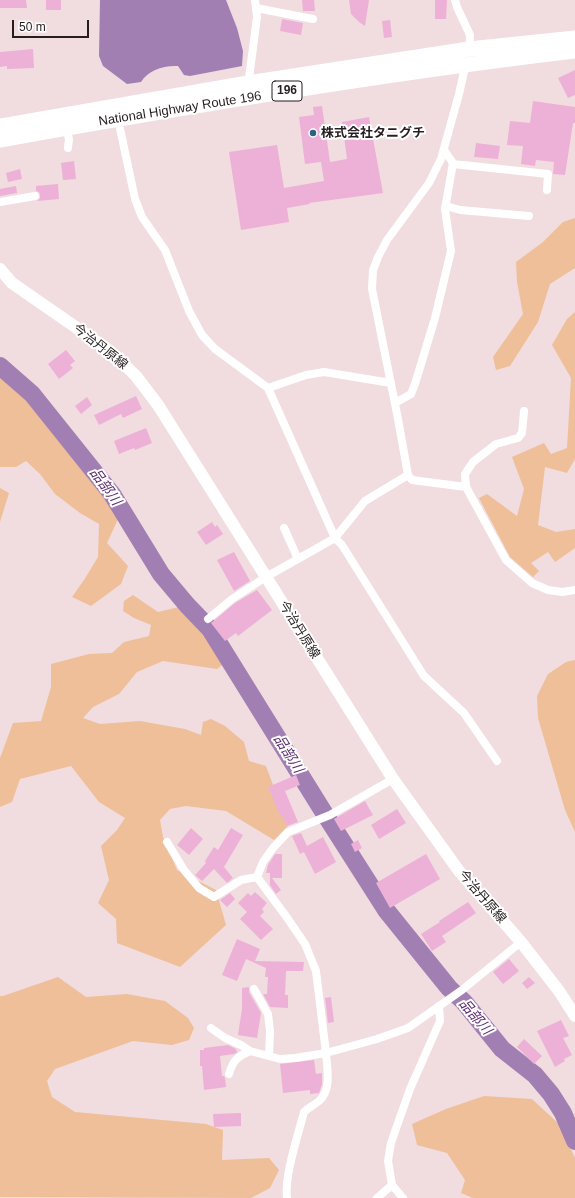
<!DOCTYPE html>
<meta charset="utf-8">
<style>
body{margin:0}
#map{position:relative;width:575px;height:1198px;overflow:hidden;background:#f1dcdf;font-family:Arial,sans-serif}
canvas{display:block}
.scale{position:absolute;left:12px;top:20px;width:77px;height:18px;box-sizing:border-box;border:2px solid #251d1f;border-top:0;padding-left:5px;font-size:12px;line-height:14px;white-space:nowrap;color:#251d1f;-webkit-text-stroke:3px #fff;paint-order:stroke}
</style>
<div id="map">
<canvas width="575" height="1198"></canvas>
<div class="scale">50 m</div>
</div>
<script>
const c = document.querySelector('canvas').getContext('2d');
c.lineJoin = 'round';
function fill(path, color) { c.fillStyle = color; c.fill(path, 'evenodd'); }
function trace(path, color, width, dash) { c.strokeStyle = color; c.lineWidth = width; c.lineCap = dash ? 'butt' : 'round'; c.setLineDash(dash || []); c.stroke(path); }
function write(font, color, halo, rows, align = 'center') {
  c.font = font + ' Arial,"Noto Sans JP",sans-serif'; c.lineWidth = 4; c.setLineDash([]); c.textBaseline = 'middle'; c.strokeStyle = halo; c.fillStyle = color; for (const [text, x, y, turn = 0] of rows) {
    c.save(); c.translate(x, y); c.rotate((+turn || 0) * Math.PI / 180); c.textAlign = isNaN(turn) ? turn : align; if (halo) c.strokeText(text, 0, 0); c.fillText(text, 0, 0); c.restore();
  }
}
fill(new Path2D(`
 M575 218V268L550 284 538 322 510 366 496 370 493 357 523 314 517 282 516 262 543 242 563 222Z
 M575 312V459L567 473 545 467 538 525 556 532 575 529V548L555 562 548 552 531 563 539 571 533 577 510 557 479 498 487 494 517 516 524 489 512 457 544 443 551 454 567 448 571 378 552 345 567 319Z
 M0 371 20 389 106 495 119 517 107 543 128 566 121 584 91 606 72 597 84 580 98 557 99 524 80 513 55 494 40 474 26 461 16 467H0Z
 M0 488 9 493 0 522Z
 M133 595 158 612 179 607 207 631 226 662 217 669 163 661 137 672 119 694 93 707 83 718 100 724 140 721 185 729 201 735 203 722 211 719 225 726 244 742 249 761 266 766 279 801 294 816 287 827 274 840 226 811 186 806 170 809 160 820 163 837 177 870 216 890 226 925 180 967 117 943 116 919 98 903 109 880 101 846 117 830 125 818 99 802 71 766 20 779 12 802 0 807V758L13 723 41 721 51 687V664L89 654 112 653 124 642 149 636 151 625 134 618 123 611 124 601Z
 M575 660V832L565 810 538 718 537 696 548 674 566 662Z
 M58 977 86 997 127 994 165 1001 188 1018 194 1028 189 1040 172 1045 133 1041 55 1069 47 1081 52 1097 75 1112 206 1124 223 1130 222 1160 269 1158 279 1170 270 1188 251 1198 0 1197V996H3Z
 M484 1096 532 1099 559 1124 575 1158V1198H473L461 1193 465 1180 447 1153 417 1145 412 1124 446 1109Z`), '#eebf99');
fill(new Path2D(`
 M100 0H226L237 28 243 51 242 66 190 76 184 75 178 66C164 65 148 70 141 82L127 84 103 66 99 56Z`), '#a27fb3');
trace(new Path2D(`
 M0 366 32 394 112 494 161 574 187 605 210 629 321 808 386 910 449 988 464 1002 502 1049 535 1075 551 1094 563 1113 575 1141`), '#a27fb3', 18);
fill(new Path2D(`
 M0 0H26L27 8H0Z
 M46 0H61V10H46Z
 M302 0H314L315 11H303Z
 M349 0H369L365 26 359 22 351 14Z
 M435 0H447L446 19H435Z
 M282 19 303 23 301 35 280 31Z
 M390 20 392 37 384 38 382 21Z
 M33 49 34 68 7 69V66L0 67V52Z
 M575 70V95L568 98 558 78Z
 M533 101 575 107V123H573L565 175 553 174 554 162 536 160 535 166 521 164 523 146 507 145 510 121 530 123Z
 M322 106 330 162 347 159 342 122 369 117 383 193 309 203 310 204 287 208 289 222 241 230 229 152 277 145 284 188 324 181 321 162 305 164 299 117 314 115 313 107Z
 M476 143 500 146 498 159 474 157Z
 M74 161 76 179 63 180 61 163Z
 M20 169 22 179 8 182 6 173Z
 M58 184 59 199 37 201 40 198V195L39 192 36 191V186Z
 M16 186 17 193 0 196V189Z
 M66 350 75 361 70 365 73 368 59 379 48 364Z
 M136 396 142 409 123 418 121 414 99 425 94 415Z
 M87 397 92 405 81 414 75 406Z
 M146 428 152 443 135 450 134 448 119 454 114 441Z
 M212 522 215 527 217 525 223 534 206 545 197 532Z
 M234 552 250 581 234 591 217 560Z
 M257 590 272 610 238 636 236 633 225 641 211 623 235 603Z
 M296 775 300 785 285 791 298 822 287 826 282 815V820L268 787Z
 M365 801 373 815 341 831 334 819Z
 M397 809 406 823 379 839 371 825Z
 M191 828 203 839 189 855 177 845Z
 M231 828 243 835 224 867 233 878 227 883 214 869 202 881 195 875 206 863 205 861 214 847 218 850Z
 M301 833 307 846 323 837 336 862 315 874 304 852 300 854 292 836Z
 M358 840 362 848 355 852 351 844Z
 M275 854H282V878H272L281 890 276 894 270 885V873H266L268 865Z
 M426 854 440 879 390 908 376 883Z
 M255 892 267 903 262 909 264 912 260 916 273 929 261 940 240 919 247 912 238 903 248 893 251 896Z
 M230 893 235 899 227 907 220 900Z
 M468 902 476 913 442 936 446 942 432 951 421 934 440 922 439 921Z
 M237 939 260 949 255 961 304 962 303 971H286L285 995H288V1008L270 1007 263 994H267L268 977H265L266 968 246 959 237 981 222 975Z
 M509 959 519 971 503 984 493 972Z
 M529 977 535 983 527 989 522 983Z
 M249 987V992L261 1013 257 1038 238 1035 242 1009V988Z
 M331 997 334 1022 328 1023 325 998Z
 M561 1020 569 1036 563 1038 572 1055 564 1059 565 1061 555 1067 537 1031Z
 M524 1039 542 1056 534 1064 517 1047Z
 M228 1045 236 1049 237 1052 234 1054 220 1056 222 1076H224L225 1078 226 1087 204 1090 202 1066H200V1050H204V1048Z
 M314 1060 316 1074 322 1073V1084L319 1093 310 1094V1090L283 1093 280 1064Z
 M241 1113V1126L214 1127 213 1114Z`), '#edb1d7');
trace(new Path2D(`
 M455 0 457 7 470 35 469 51
 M256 8 313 19
 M466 63 459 94 441 159 429 183 387 240 378 257 373 270 372 289 398 419 408 475 412 480 466 487 506 560 532 583 548 590 562 592 575 590
 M248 86 257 17 255 0
 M118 119 135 199 142 217 165 250 189 311 202 335 215 349 268 388 335 538 342 545 424 676 464 713 497 761
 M66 128 69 139 68 148
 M453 164 548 174 547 190
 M0 202 35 196
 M446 206 460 210 529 216
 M268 388 306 375 324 372 391 383
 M395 403 411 394 415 384 435 318 451 251 445 209 453 163 444 150
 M466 487 465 474 473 462 496 444 518 438 522 433 524 411
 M284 528 298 559
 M208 619 232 599 266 577 335 538 365 501 408 475
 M393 779 330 815 288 832 273 848 263 862 257 877 288 919 305 944 316 971 326 1053 377 1039 408 1028 462 990 521 942
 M167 842 184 870 199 888 214 897 241 880 257 877
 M254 989 268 1014 270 1031 269 1056
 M211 1028 225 1038 241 1045 250 1051
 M229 1074C233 1060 237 1057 250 1051L280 1059 295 1058 326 1053C327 1068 332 1090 319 1101 314 1105 308 1108 304 1112 298 1135 284 1177 287 1198
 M377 1198 392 1185
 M403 1198 392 1185 388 1161 391 1143 410 1089 440 1021 439 1006`), '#fff', 8);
trace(new Path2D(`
 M0 269 12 283 110 351 136 376 158 405 393 779 459 871 521 942 559 991 575 1016`), '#fff', 12);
trace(new Path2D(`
 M0 126 248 83 469 49 575 38
 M0 140C191 106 382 74 575 51`), '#fff', 15);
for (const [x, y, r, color] of [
 [313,133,4,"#2e637f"]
]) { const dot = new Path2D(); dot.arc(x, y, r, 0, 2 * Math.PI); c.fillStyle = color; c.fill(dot); trace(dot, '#fff', 1.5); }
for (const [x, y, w] of [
 [287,91,30]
]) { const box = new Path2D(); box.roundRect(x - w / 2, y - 10, w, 20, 3); c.fillStyle = '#fff'; c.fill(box); trace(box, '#251d1f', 1); }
write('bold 12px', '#251d1f', null, [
 ["196",287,91]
]);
write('13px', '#251d1f', '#fff', [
 ["National Highway Route 196",180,109,-9],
 ["今治丹原線",100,347,38],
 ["今治丹原線",299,630,58],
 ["今治丹原線",482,897,49]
]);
write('bold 13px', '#251d1f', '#fff', [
 ["株式会社タニグチ",321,133]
], 'left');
write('italic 14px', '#5a2c6e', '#fff', [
 ["品部川",105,487,54],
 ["品部川",288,754,58],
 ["品部川",475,1017,50]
]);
</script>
